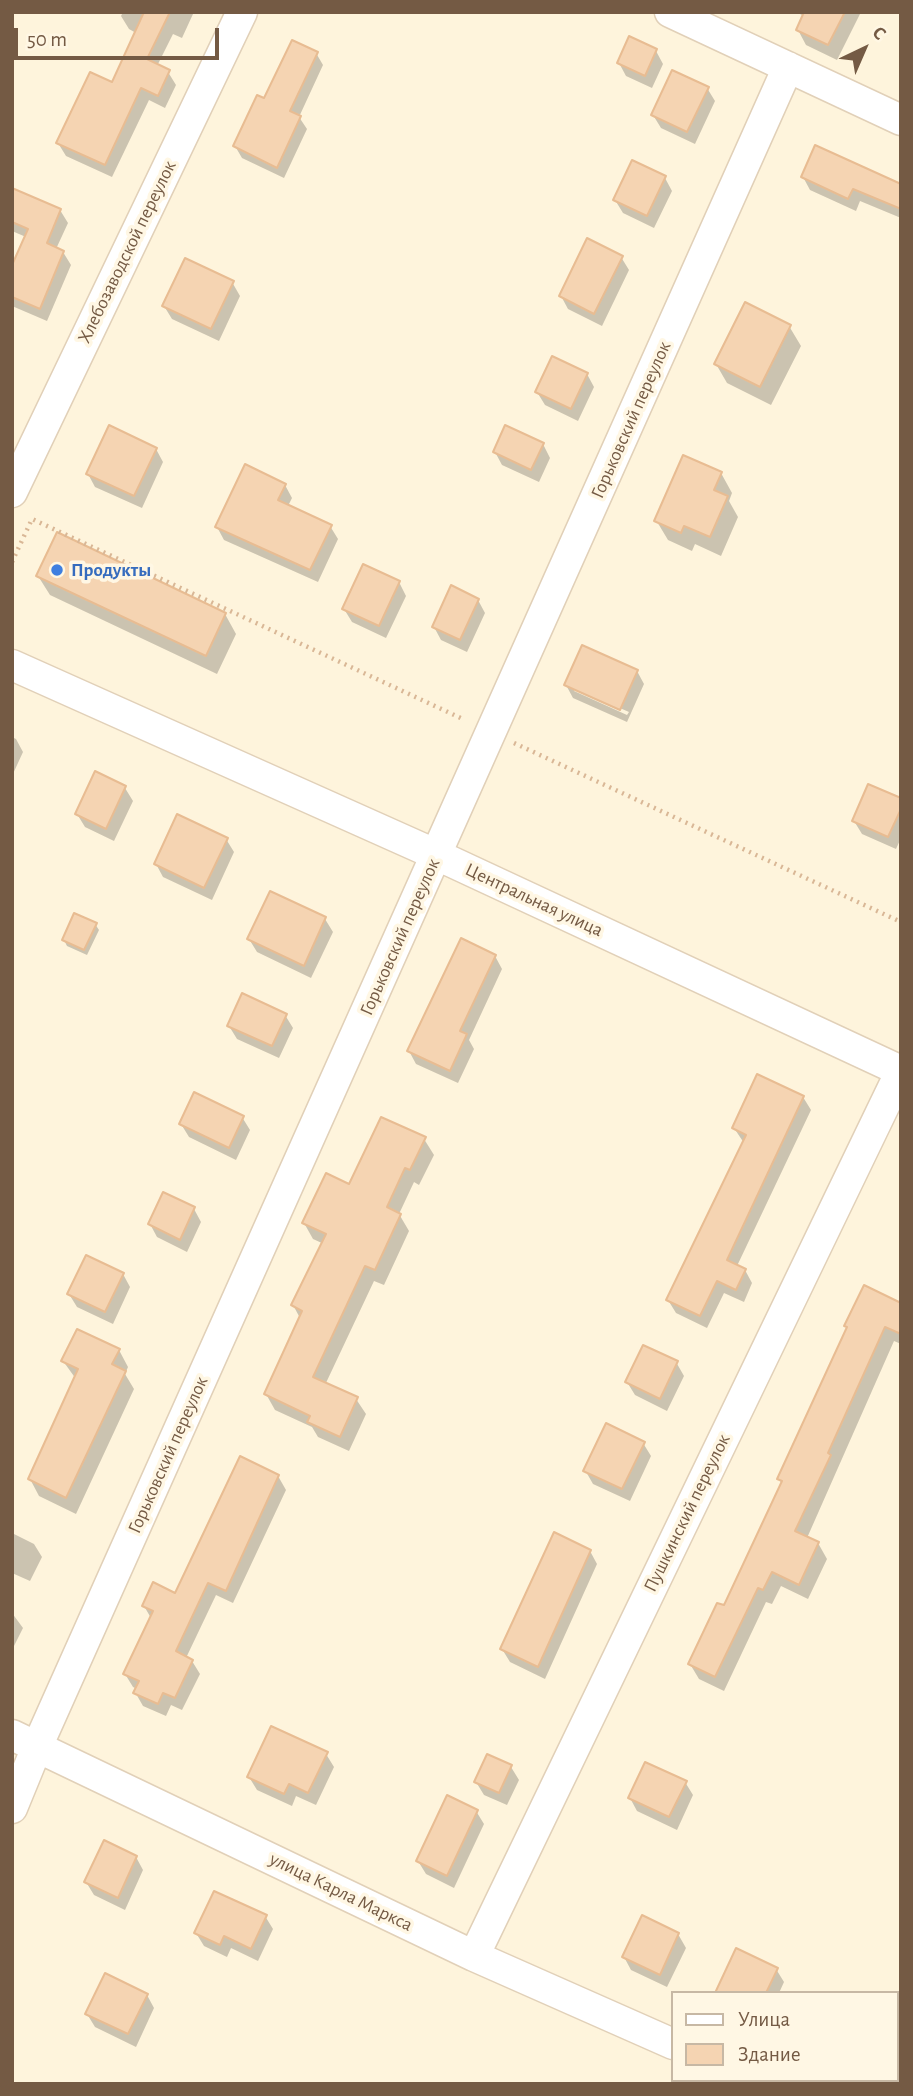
<!DOCTYPE html>
<meta charset="utf-8">
<style>
body{margin:0}
#map{position:relative;width:913px;height:2096px;overflow:hidden;background:#fef4dc;font-family:"Alegreya Sans",sans-serif}
canvas{display:block}
.frame{position:absolute;inset:0;border:14px solid #745a44;pointer-events:none}
.legend{position:absolute;left:671px;top:1991px;width:228px;height:91px;box-sizing:border-box;background:#fff7e4;border:2px solid #c7b8a4;margin:0;padding:9px 12px;list-style:none;font-size:21px;color:#745a44}
.legend li{display:flex;align-items:center;gap:14px;height:35px}
.legend b{width:35px;border:2px solid #c7b8a4}
.north{position:absolute;left:829px;top:14px;width:70px;height:70px;-webkit-text-stroke:5px #fff7e4;paint-order:stroke;rotate:44deg;font-size:19px;font-weight:700;line-height:28px;text-align:center;color:#745a44}
.north::after{content:'';display:block;margin:auto;width:24px;height:32px;background:#745a44;clip-path:polygon(50% 0,100% 100%,50% 72%,0 100%)}
.scale{position:absolute;left:14px;top:28px;width:205px;height:32px;box-sizing:border-box;border:4px solid #745a44;border-top:0;padding-left:9px;font-size:21px;line-height:24px;white-space:nowrap;color:#745a44;-webkit-text-stroke:5px #fff7e4;paint-order:stroke}
</style>
<div id="map">
<canvas width="913" height="2096"></canvas>
<div class="frame"></div>
<ul class="legend">
<li><b style="height:9px;background:#fff"></b>Улица</li>
<li><b style="height:19px;background:#f5d4b2"></b>Здание</li>
</ul>
<div class="north">С</div>
<div class="scale">50 m</div>
</div>
<script>
const c = document.querySelector('canvas').getContext('2d');
c.lineJoin = 'round';
function fill(path, color) { c.fillStyle = color; c.fill(path, 'evenodd'); }
function trace(path, color, width, dash) { c.strokeStyle = color; c.lineWidth = width; c.lineCap = dash ? 'butt' : 'round'; c.setLineDash(dash || []); c.stroke(path); }
function write(font, color, halo, rows, align = 'center') {
  c.font = font + ' "Alegreya Sans",sans-serif'; c.lineWidth = 7; c.setLineDash([]); c.textBaseline = 'middle'; c.strokeStyle = halo; c.fillStyle = color; for (const [text, x, y, turn = 0] of rows) {
    c.save(); c.translate(x, y); c.rotate((+turn || 0) * Math.PI / 180); c.textAlign = isNaN(turn) ? turn : align; if (halo) c.strokeText(text, 0, 0); c.fillText(text, 0, 0); c.restore();
  }
}
fill(new Path2D(`
 M123 12H192L193 14 182 38 173 34 157 66 168 72 176 85 165 108 149 100 112 177 66 156 58 143 113 84 136 33 129 29 121 16Z
 M796 12H861L837 60 806 45 798 30 804 16Z
 M656 51 663 64 652 88 626 76 619 63Z
 M316 53 323 65 299 117 307 129 284 178 242 158 235 146 265 101Z
 M707 88 715 101 695 144 661 128 653 115Z
 M803 177 898 185 901 177V218L860 201 856 211 810 190Z
 M665 178 672 191 654 228 623 213 615 200Z
 M12 199 60 210 68 223 56 249 63 252 71 265 47 321 12 306V270L26 237 12 231Z
 M621 257 629 270 602 326 568 309 561 296Z
 M232 282 240 296 219 341 172 319 164 306Z
 M789 326 801 346 771 405 727 383 716 364Z
 M587 374 594 387 578 421 545 405 537 392Z
 M543 444 550 458 539 482 502 465 495 452Z
 M156 449 163 462 142 508 95 487 88 474Z
 M721 473 732 493 729 501 738 517 721 556 695 544 692 551 668 540 656 520Z
 M285 485 292 498 288 506 330 526 338 539 318 582 224 540 217 527Z
 M38 576 225 614 236 634 217 674 50 595Z
 M399 582 406 596 386 638 352 622 344 609Z
 M478 600 485 613 467 652 441 640 434 627Z
 M637 671 644 684 627 722 573 698 566 685ZM574 688 629 712 627 715 574 691Z
 M12 737 16 739 23 752 12 776Z
 M125 788 133 801 114 841 85 827 77 814Z
 M901 800V838L896 849 862 834 854 821Z
 M226 839 234 852 212 900 163 877 156 864Z
 M325 919 333 932 311 978 257 952 249 939Z
 M95 924 99 930 87 955 67 946 64 940Z
 M495 956 502 969 469 1040 474 1049 458 1083 416 1064 409 1051Z
 M285 1015 293 1028 279 1058 237 1039 229 1026Z
 M803 1097 811 1110 737 1266 745 1270 752 1283 744 1302 724 1293 707 1328 676 1313 668 1300 744 1143 734 1128Z
 M242 1117 250 1130 236 1160 189 1137 181 1124Z
 M424 1139 434 1155 419 1185 414 1182 399 1214 409 1231 384 1285 374 1281 325 1385 356 1399 366 1414 349 1451 318 1437 312 1427 275 1410 266 1394 300 1318 293 1305 324 1244 313 1239 304 1223 350 1186Z
 M194 1209 201 1222 187 1252 157 1237 150 1224Z
 M123 1274 130 1287 113 1324 77 1307 69 1294Z
 M901 1304V1344L894 1341 807 1538 818 1543 827 1559 808 1599 781 1586 772 1604 766 1602 724 1691 699 1679 690 1664 724 1608 782 1484 779 1479 848 1329 846 1326Z
 M119 1350 128 1367 125 1374 134 1389 76 1514 39 1496 30 1479 76 1379 63 1361Z
 M676 1362 684 1376 667 1411 635 1395 627 1382Z
 M643 1443 651 1456 630 1501 593 1484 585 1470Z
 M278 1476 286 1490 233 1603 216 1595 186 1658 192 1661 200 1674 182 1710 171 1705 166 1716 143 1706 135 1692 137 1689 133 1687 125 1674 151 1618 144 1606 176 1595Z
 M12 1533 34 1544 42 1557 30 1581 12 1573Z
 M590 1551 597 1564 545 1679 510 1662 502 1649Z
 M12 1613 23 1628 12 1650Z
 M326 1754 334 1767 316 1805 296 1796 292 1806 257 1790 249 1777Z
 M511 1767 519 1780 507 1805 484 1795 476 1782Z
 M685 1782 693 1795 677 1830 637 1811 630 1798Z
 M476 1811 484 1824 454 1888 426 1874 418 1861Z
 M136 1857 143 1870 125 1910 94 1895 86 1882Z
 M265 1916 273 1929 258 1961 231 1948 227 1957 204 1946 196 1933Z
 M678 1934 686 1948 667 1987 631 1970 624 1957Z
 M776 1969 784 1982 779 1993H717Z
 M147 1995 154 2008 136 2047 95 2027 87 2014Z
 M857 2080H876L874 2084H864Z`), '#0003');
const building = new Path2D(`
 M144 12H170L147 59 170 70 158 96 141 88 105 165 56 143 90 72 112 82Z
 M804 12H845L828 45 796 30Z
 M629 36 657 49 645 76 617 63Z
 M292 40 318 52 290 111 301 116 277 168 233 146 257 95 264 98Z
 M672 70 709 87 687 132 651 115Z
 M815 145 901 184V209L853 189 848 199 801 177Z
 M632 160 666 176 647 216 613 200Z
 M12 188 61 209 47 243 64 251 40 309 12 297V265L28 229 12 222Z
 M587 238 623 256 594 314 559 296Z
 M185 258 234 281 211 329 162 306Z
 M745 302 791 325 760 387 714 364Z
 M552 356 588 373 571 409 535 392Z
 M109 425 157 448 134 496 86 474Z
 M505 425 544 443 531 470 493 452Z
 M683 455 722 472 714 490 728 496 710 537 684 526 681 533 654 521Z
 M245 464 286 484 278 500 332 525 310 570 215 527Z
 M57 532 226 613 206 656 36 576Z
 M363 564 400 581 379 626 342 609Z
 M451 585 479 599 460 640 432 627Z
 M582 645 638 670 620 710 564 685Z
 M95 771 126 786 106 829 75 814Z
 M868 784 901 798V809L888 837 852 821Z
 M177 814 228 838 204 888 154 864Z
 M270 891 326 917 304 966 247 939Z
 M74 913 97 923 84 950 62 940Z
 M461 938 496 955 460 1031 467 1034 450 1071 407 1051Z
 M242 993 287 1014 272 1046 227 1026Z
 M757 1074 804 1096 727 1260 746 1269 736 1290 717 1281 700 1316 666 1300 746 1135 732 1128Z
 M194 1092 244 1116 229 1148 179 1124Z
 M381 1117 426 1137 410 1170 405 1168 387 1207 401 1214 375 1270 365 1266 313 1377 358 1397 340 1437 307 1422 310 1416 264 1394 302 1311 291 1305 326 1234 302 1223 326 1173 349 1184Z
 M163 1192 195 1207 180 1240 148 1224Z
 M86 1255 124 1273 105 1312 67 1294Z
 M864 1285 901 1303V1334L885 1327 828 1453 831 1455 795 1531 819 1542 799 1585 772 1572 763 1590 758 1588 715 1677 688 1664 717 1603 724 1605 782 1481 777 1479 847 1327 844 1326Z
 M77 1329 120 1349 112 1364 126 1371 66 1498 28 1479 78 1369 61 1361Z
 M643 1345 678 1361 660 1399 625 1382Z
 M606 1423 645 1442 622 1489 583 1471Z
 M240 1456 279 1475 226 1591 208 1583 176 1651 193 1660 175 1698 163 1693 158 1704 133 1693 139 1681 123 1674 153 1611 142 1606 153 1582 175 1593Z
 M554 1532 591 1550 538 1667 500 1649Z
 M271 1726 328 1752 308 1793 289 1784 284 1794 247 1777Z
 M487 1754 512 1765 499 1793 474 1782Z
 M645 1762 687 1781 669 1817 628 1798Z
 M447 1795 478 1810 447 1876 416 1861Z
 M104 1840 137 1856 118 1898 84 1882Z
 M214 1891 267 1915 251 1949 224 1936 220 1945 194 1933Z
 M642 1915 679 1933 660 1975 622 1957Z
 M736 1948 778 1968 766 1993H715Z
 M105 1973 148 1994 128 2034 85 2014Z`);
fill(building, '#f5d4b2');
trace(building, '#e8bc92', 2);
const minor = new Path2D(`
 M670 12 901 120
 M12 492 242 12
 M12 665 437 855 901 1071
 M12 1735 474 1956 673 2044
 M12 1808 37 1747 788 67
 M474 1956 901 1071
 M756 2080 764 2084`);
trace(minor, '#e1d0b8', 33);
trace(new Path2D(`
 M12 562 32 519 465 720
 M514 743 901 922`), '#d9b796', 4.5, [2, 5]);
trace(minor, '#fff', 30);
for (const [x, y, r, color] of [
 [57,570,7,"#3f7fe0"]
]) { const dot = new Path2D(); dot.arc(x, y, r, 0, 2 * Math.PI); c.fillStyle = color; c.fill(dot); trace(dot, '#fff7e4', 2.5); }
write('19px', '#745a44', '#fff7e4', [
 ["Хлебозаводской переулок",127,252,-64],
 ["Горьковский переулок",631,420,-66],
 ["Центральная улица",534,900,25],
 ["Горьковский переулок",400,937,-66],
 ["Горьковский переулок",168,1455,-66],
 ["Пушкинский переулок",687,1513,-64],
 ["улица Карла Маркса",341,1892,26]
]);
write('bold 19px', '#366cbe', '#fff7e4', [
 ["Продукты",71,570]
], 'left');
</script>
